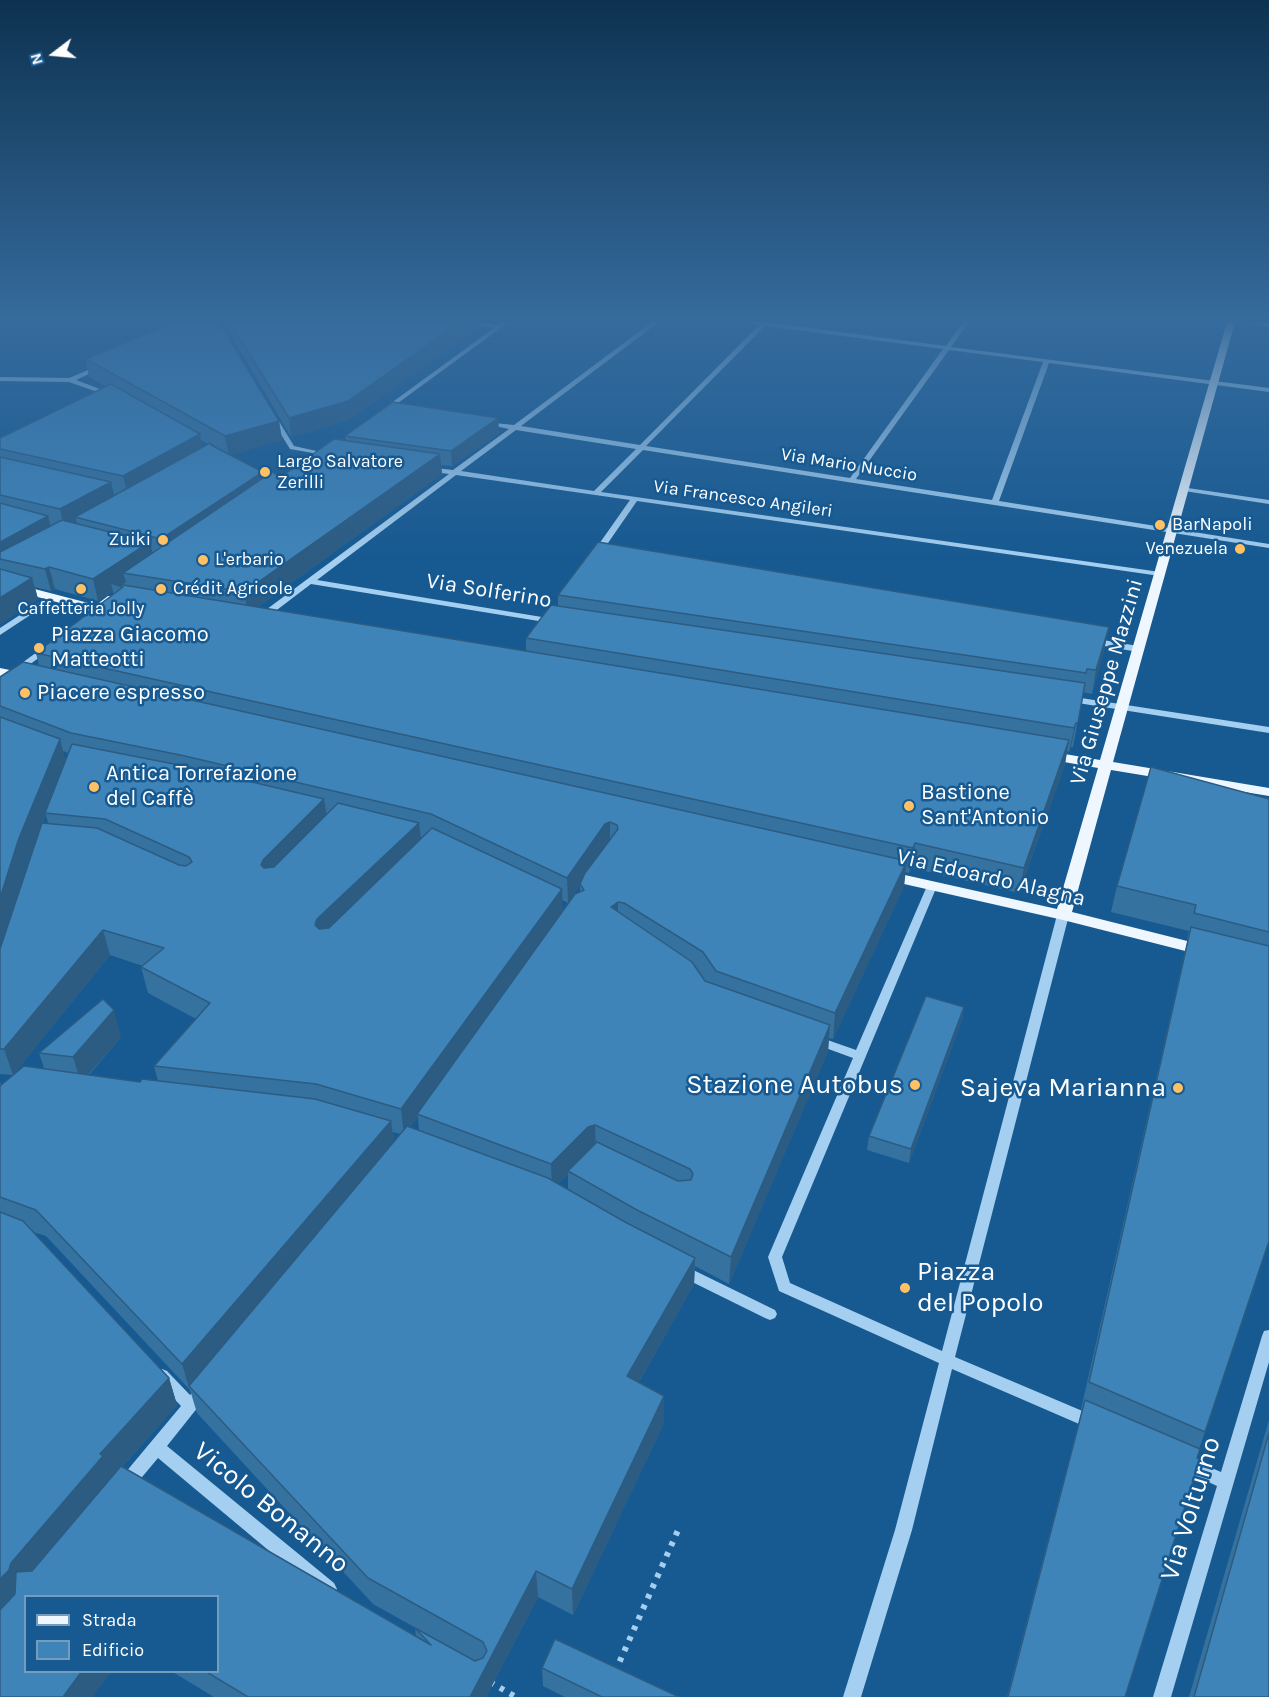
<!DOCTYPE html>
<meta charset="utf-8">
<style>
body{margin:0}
#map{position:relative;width:1269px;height:1697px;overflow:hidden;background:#175a91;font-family:Karla,sans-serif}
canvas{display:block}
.legend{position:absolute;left:24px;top:1595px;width:195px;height:78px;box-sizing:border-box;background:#175a91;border:2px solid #749cbd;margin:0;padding:8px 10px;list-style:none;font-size:18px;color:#fff}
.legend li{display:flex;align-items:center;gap:12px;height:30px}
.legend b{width:30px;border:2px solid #749cbd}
.north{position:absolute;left:24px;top:24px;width:60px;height:60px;-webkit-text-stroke:4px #175a91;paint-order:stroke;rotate:254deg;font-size:16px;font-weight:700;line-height:24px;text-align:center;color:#fff}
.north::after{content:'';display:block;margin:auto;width:21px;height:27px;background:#fff;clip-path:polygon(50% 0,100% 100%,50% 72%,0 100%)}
</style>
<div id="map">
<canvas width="1269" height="1697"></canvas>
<ul class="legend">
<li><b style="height:8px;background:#eef7ff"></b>Strada</li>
<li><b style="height:16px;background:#3f84b9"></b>Edificio</li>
</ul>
<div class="north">N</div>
</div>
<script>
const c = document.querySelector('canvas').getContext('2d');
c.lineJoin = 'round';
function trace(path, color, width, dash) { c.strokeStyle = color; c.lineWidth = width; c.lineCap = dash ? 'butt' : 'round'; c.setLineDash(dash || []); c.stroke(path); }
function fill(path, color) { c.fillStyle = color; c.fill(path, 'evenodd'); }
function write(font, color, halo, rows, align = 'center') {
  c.font = font + ' Karla,sans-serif'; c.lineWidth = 5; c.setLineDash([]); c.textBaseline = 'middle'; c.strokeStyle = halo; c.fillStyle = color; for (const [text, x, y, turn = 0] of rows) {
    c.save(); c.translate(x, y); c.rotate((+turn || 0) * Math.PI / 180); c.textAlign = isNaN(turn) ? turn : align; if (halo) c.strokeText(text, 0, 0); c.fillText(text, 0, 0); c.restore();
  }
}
trace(new Path2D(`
 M615 1672 679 1528
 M490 1682 516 1697`), '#a5cff0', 6, [4.5, 7]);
fill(new Path2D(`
 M462 322 498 325 502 322H509L387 411H383V409L494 328Z
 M652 322H659L521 426 640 445 759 325 746 322H766L946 346 963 322H969L951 347 1269 388V392L1049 363 999 501 1269 544V548L643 450 601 492 1160 572 1164 574 1160 576 637 501 599 556H596L592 554 630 500 456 475 317 580 554 619 557 620V624L311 584 265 619H259V615L449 474 426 471V467L453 470 509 429 485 424V422L514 425ZM765 326 943 349 850 478 646 446ZM949 350 1043 362 992 500 856 479ZM516 430 636 449 594 491 461 471Z
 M1248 322 1269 323V327L1251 324Z
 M100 365 103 367 102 368 76 380 113 394V396H109L69 382 0 381V377L69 378Z
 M274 416 277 418 294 446 330 454V456L290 449 271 418Z
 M1181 487 1269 500V504L1184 491H1181Z
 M49 596H55L56 598 0 635V628Z
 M1091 638 1138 646 1142 649 1138 652 1088 643V639Z
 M48 644 51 645V649L0 686V679Z
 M1068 696 1269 727V733L1065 701 1063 699Z
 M932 883 937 886 782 1257 790 1283 942 1351 1057 915 1063 911 1067 913 1069 915 955 1357 1099 1418 1101 1423 1099 1428 1093 1430 952 1369 912 1530 861 1697H843L895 1530 939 1363 779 1291 768 1257 853 1058 812 1043 810 1040 812 1037 816 1036 856 1050 927 886Z
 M683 1265 775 1310 777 1314 775 1318 770 1320 765 1318 678 1275 676 1271 678 1267Z
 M1269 1330V1362L1171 1697H1153L1217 1486 1180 1469 1178 1464 1180 1459 1186 1457 1221 1472 1262 1336 1264 1331Z
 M162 1369 167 1371 190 1395 197 1387 202 1385 207 1387 210 1392 167 1446 334 1583 337 1589 334 1595 328 1597 322 1595 158 1458 132 1489 126 1492 120 1489 118 1484 120 1479 181 1406 157 1381 154 1376 157 1371Z`), '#a5cff0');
fill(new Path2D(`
 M1227 322H1235L1113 762 1269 788V796L1111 770 1072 912 1211 947 1213 951 1205 956 1063 920 882 879 879 876 882 873 887 871 1057 909 1098 768 1047 759 1040 755 1047 751 1100 760Z
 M0 580 96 605 108 596H116L118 598 98 613 0 587Z
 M0 668 29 674 30 677 24 681 0 676Z`), '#eef7ff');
fill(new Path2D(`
 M223 322H478V328L350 419 291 437Z
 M86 359 279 421 282 440 230 455 263 472 264 478 281 477 346 441 345 436 498 418 499 433 452 466 441 465 442 474 258 607 526 651V638L558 606V595L1109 627 1104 650 1092 694 1083 692 1073 747H1071L1069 752 1067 751 1065 764 1019 893 912 868 909 873 905 872 904 886 833 1039 829 1038 828 1051 729 1284 695 1266 694 1284 639 1382 664 1396V1423L573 1615 538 1597 486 1697H214L171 1671H218V1596H26L0 1697V1082L1 1085 44 1068 39 1053 121 1037 89 1075 140 1082 158 1081 154 1066 196 1019 148 993 141 967 143 966 110 955 13 1075 0 1074V949L35 842 27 863 0 949V677L39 666 36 653 113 594V591L98 601 55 589 51 591 35 587 38 599 0 624V438L107 387 89 377ZM201 440 204 442 208 444 202 448ZM63 751 68 753 65 761ZM46 815 48 823H43ZM580 885V892L569 902ZM562 900 568 903 562 911ZM418 1117 419 1131 410 1127ZM393 1132 400 1134 394 1142ZM568 1175V1190L558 1184ZM33 1232 46 1236 190 1390 197 1413 373 1604 475 1661 415 1628 416 1637 122 1467 177 1405 169 1378Z
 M1269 799V1241L1205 1432 1199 1449 1125 1697H1007L1082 1410 1081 1409 1188 939H1187L1189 931 1111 912 1117 886Z
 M964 1007 962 1020 909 1163 867 1150 869 1136Z
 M1269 1420V1697H1189Z
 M542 1668 679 1697H565L543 1686Z`), '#36729f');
fill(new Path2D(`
 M460 322H478V328L350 419 291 437 289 418Z
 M498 418 499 433 452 466 451 451Z
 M279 421 282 440 229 456 225 436Z
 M200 434 203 453 128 496 123 476Z
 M440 454 442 474 248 614 244 592Z
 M263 472 265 487 165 556 161 539Z
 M111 482 116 502 75 517 77 523 65 530 60 509Z
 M48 516 53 537 0 559V542Z
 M150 542 155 563 123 573 126 582 120 586 111 583 113 591 98 601 93 579Z
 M49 567 55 589 51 591 45 569Z
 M32 578 38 599 0 624V598Z
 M1109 627 1104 650 1092 694 1096 670Z
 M1076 723 1071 747 1069 752 1074 728Z
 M60 739 66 763 45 813 46 815 27 863 0 949V898L19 838Z
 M1069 740 1065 764 1019 893 1024 868Z
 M324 799 328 823 267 885 261 865 263 860Z
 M610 822V847L605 849 568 903 567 878 605 824Z
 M419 823 422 847 321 944 315 925 317 919Z
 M915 843 912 868 909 873 913 848Z
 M907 861 904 886 833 1039 835 1013Z
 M562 889 563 914 417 1114 418 1117 404 1135 401 1109Z
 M618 902V927L611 907Z
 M103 930 110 955 13 1075 4 1049Z
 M964 1007 962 1020 909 1163 911 1149Z
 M114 1010 121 1037 81 1083 73 1057Z
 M830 1025 828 1051 729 1284 731 1257Z
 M391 1121 395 1147 189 1386 190 1391 182 1364Z
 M595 1125 596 1152 568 1171V1175L552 1190 551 1164 588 1127Z
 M695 1258 694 1284 627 1403V1376Z
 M169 1378 177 1405 111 1479 0 1618V1579L11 1563 100 1454Z
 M664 1396V1423L573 1615 572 1589Z
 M536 1571 538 1597 486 1697H470Z
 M82 1671H112L93 1697H63Z`), '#2c5c82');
const building = new Path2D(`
 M175 322H219L279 421 225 436 86 359Z
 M230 322H460L348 401 289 418Z
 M111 384 200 434 123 476 0 449V438Z
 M393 402 498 418 451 451 345 436Z
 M334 439 440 454 244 592 123 573 272 472 281 477Z
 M210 443 213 445H211L263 472 161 539 75 517Z
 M0 457 111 482 60 509 0 495Z
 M0 503 48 516 0 542Z
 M62 520 150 542 93 579 49 567 45 569 0 559V552Z
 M598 542 1109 627 1096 670 1087 669 1086 673 558 595Z
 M0 569 32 578 0 598Z
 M111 583 1069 740 1024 868 915 843 913 848 36 653 123 587Z
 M551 605 1085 683 1078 723H1076L1074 728 526 638Z
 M23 662 907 861 835 1013 716 971 703 952 624 903 618 902 611 907 692 962 705 981 830 1025 731 1257 637 1210 568 1171 597 1142 678 1181 691 1180 693 1174 690 1169 595 1125 588 1127 551 1164 417 1114 575 894 584 890 580 884 585 873 618 829 617 825 610 822 605 824 567 878 431 814 185 756 71 733 0 706V677Z
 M0 717 60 739 19 838 0 898Z
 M72 744 184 766 324 799 263 860 261 865 264 868 274 867 338 803 419 823 317 919 315 925 319 929 329 928 432 828 562 889 401 1109 316 1084 154 1066 210 1003 141 967 164 948 103 930 4 1049H0V949L42 823 97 828 179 865 186 866 192 862 189 857 105 819 45 813Z
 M1151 767 1269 799V932L1194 913 1196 905 1117 886Z
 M1191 927 1269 946V1241L1205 1432 1089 1382Z
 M926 996 964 1007 911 1149 869 1136Z
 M103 999 114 1010 73 1057 39 1053Z
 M24 1066 140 1082 142 1079 315 1099 391 1121 182 1364 36 1210 0 1197V1086Z
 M407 1126 548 1178 625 1222 695 1258 627 1376 664 1396 572 1589 536 1571 470 1697H248L205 1671H218V1596H26V1671H82L63 1697H0V1610L15 1594 16 1572 32 1571 121 1466 431 1645 415 1628 475 1661 483 1658 487 1651 483 1642 368 1578 189 1386Z
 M0 1212 23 1221 169 1378 100 1454 103 1456 11 1563 9 1570 0 1579Z
 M1085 1400 1200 1449 1197 1458 1200 1459 1125 1697H1008Z
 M1269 1433V1697H1194Z
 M555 1639 679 1697H602L542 1668Z`);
fill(building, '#3f84b9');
trace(building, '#2c5c82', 1.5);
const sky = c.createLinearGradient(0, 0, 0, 560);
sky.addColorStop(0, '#0d3250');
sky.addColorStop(0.57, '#366b9d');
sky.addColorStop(1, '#366b9d00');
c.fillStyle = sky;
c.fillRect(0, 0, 1269, 560);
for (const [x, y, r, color] of [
 [265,472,6,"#ffc164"],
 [1160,525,6,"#ffc164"],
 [163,540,6,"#ffc164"],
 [1240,549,6,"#ffc164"],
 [203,560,6,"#ffc164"],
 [81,589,6,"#ffc164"],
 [161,589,6,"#ffc164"],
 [39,648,6,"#ffc164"],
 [25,693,6,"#ffc164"],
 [94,787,6,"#ffc164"],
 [909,806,6,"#ffc164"],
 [915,1085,6,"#ffc164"],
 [1178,1088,6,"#ffc164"],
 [905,1288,6,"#ffc164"]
]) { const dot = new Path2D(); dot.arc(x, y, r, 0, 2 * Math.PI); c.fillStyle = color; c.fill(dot); trace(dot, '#175a91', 2); }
write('18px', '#fff', '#175a91', [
 ["Largo Salvatore",277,462],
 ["Zerilli",277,483],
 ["BarNapoli",1172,525],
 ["Zuiki",151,540,"right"],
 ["Venezuela",1228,549,"right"],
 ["L'erbario",215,560],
 ["Crédit Agricole",173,589],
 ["Caffetteria Jolly",81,609,"center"]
], 'left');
write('18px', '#fff', '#175a91', [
 ["Via Mario Nuccio",849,465,9],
 ["Via Francesco Angileri",743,499,8]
]);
write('22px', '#fff', '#175a91', [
 ["Via Solferino",489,591,9],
 ["Via Giuseppe Mazzini",1107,682,-74],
 ["Via Edoardo Alagna",991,878,13]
]);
write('22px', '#fff', '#175a91', [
 ["Piazza Giacomo",51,635],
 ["Matteotti",51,660],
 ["Piacere espresso",37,693],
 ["Antica Torrefazione",106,774],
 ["del Caffè",106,799],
 ["Bastione",921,793],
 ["Sant'Antonio",921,818]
], 'left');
write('27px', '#fff', '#175a91', [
 ["Stazione Autobus",903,1085],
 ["Sajeva Marianna",1166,1088],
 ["Piazza",917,1272,"left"],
 ["del Popolo",917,1303,"left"]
], 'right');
write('27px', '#fff', '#175a91', [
 ["Vicolo Bonanno",271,1508,39],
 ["Via Volturno",1191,1509,-73]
]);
</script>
